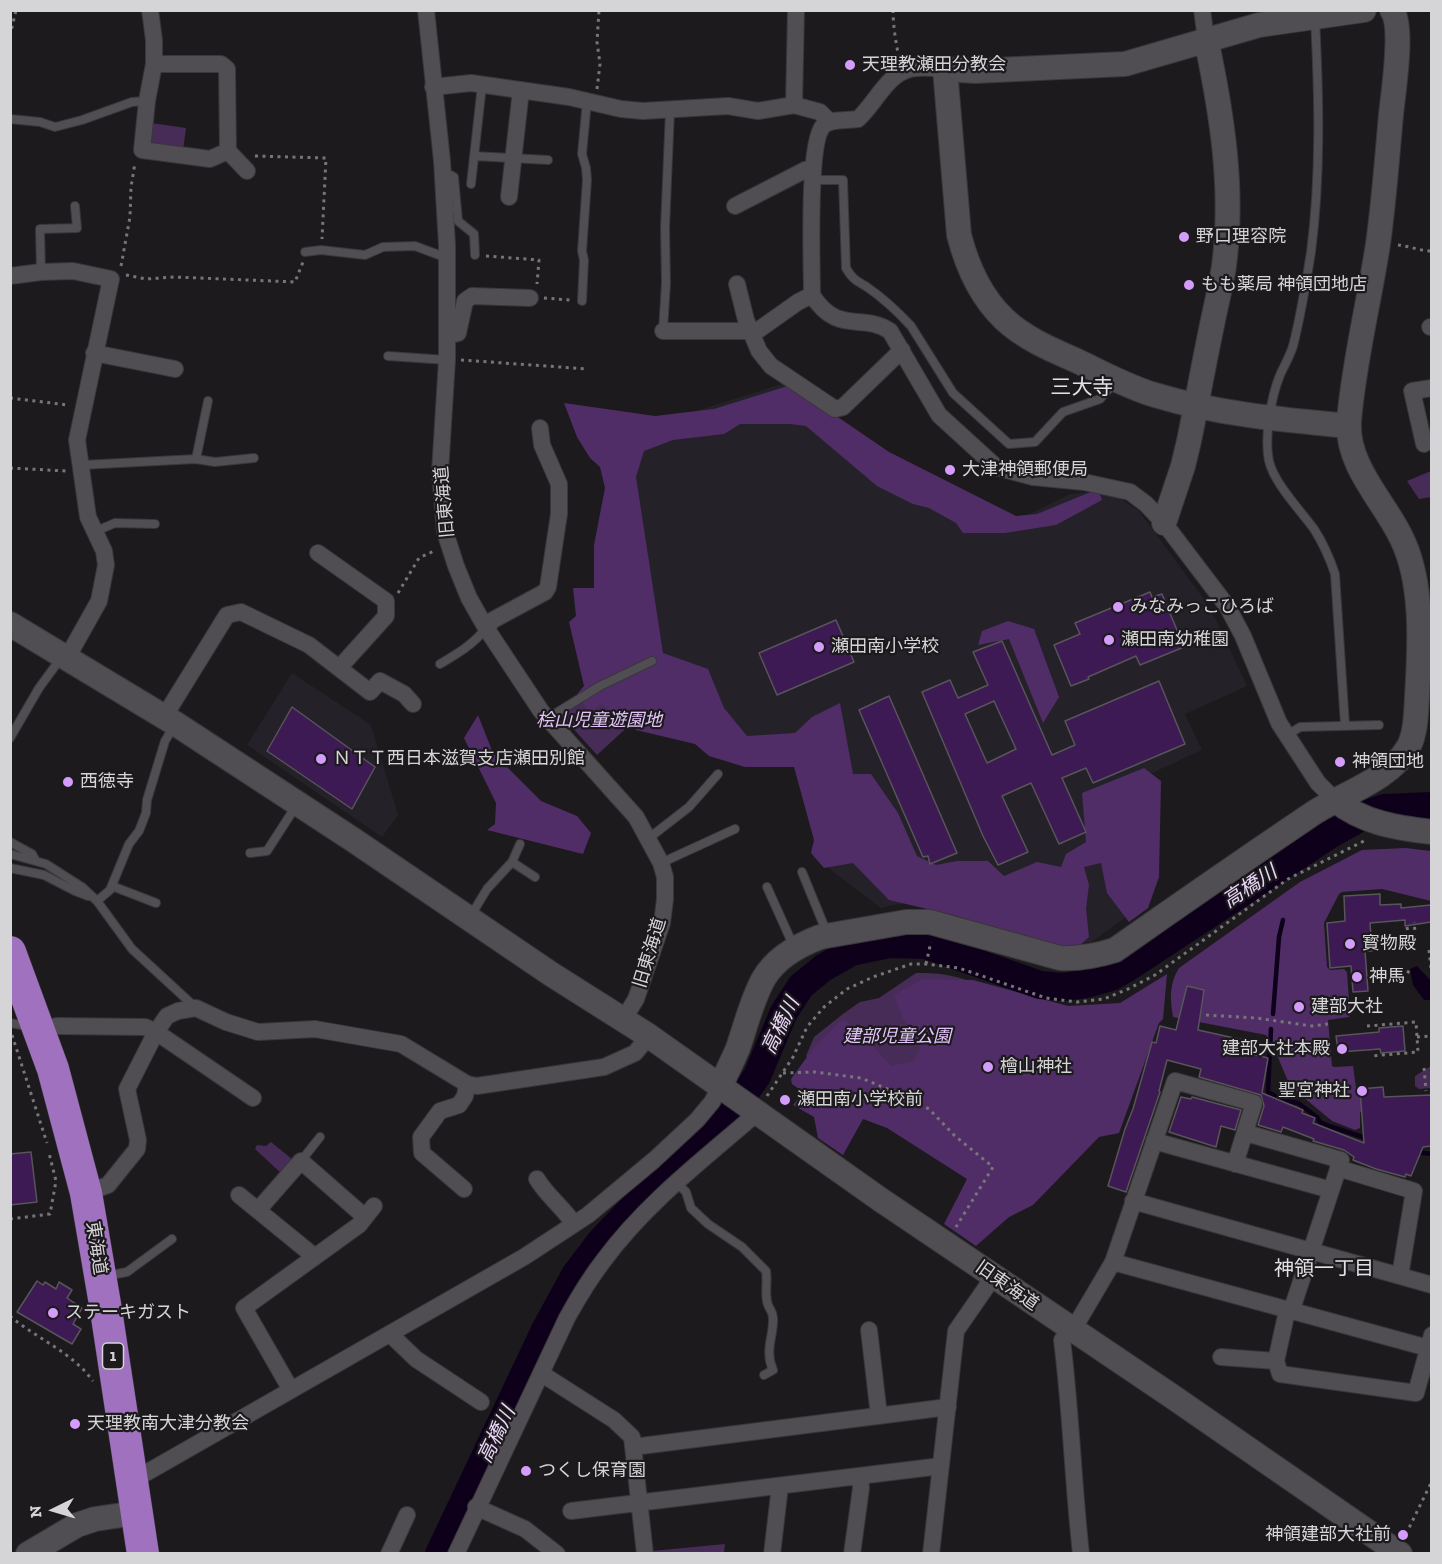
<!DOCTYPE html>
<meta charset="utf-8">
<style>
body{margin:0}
#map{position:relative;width:1442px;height:1564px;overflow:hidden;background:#1c1a1d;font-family:"Zilla Slab",serif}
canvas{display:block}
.frame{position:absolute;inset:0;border:12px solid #d5d4d6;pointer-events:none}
.north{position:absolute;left:24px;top:1480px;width:60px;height:60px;-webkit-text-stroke:4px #1c1a1d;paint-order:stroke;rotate:265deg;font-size:16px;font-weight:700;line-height:24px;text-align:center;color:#d5d4d6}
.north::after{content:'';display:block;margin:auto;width:21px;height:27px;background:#d5d4d6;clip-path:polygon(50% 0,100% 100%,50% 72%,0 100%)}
</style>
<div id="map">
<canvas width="1442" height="1564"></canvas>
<div class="frame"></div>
<div class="north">N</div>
</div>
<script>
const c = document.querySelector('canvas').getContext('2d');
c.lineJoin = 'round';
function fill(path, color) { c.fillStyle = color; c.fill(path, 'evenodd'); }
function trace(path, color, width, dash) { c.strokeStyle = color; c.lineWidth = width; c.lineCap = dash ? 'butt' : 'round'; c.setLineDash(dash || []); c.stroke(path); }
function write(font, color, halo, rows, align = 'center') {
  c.font = font + ' "Zilla Slab","Noto Sans JP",serif'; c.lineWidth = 4.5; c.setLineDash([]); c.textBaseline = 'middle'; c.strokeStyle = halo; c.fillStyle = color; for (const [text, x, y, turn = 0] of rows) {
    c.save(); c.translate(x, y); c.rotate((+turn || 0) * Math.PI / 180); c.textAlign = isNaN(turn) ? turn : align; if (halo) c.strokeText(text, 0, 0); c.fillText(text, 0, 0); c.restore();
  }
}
fill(new Path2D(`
 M782 384 993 532 1070 494 1090 492 1119 498 1138 510 1201 595 1216 620 1247 686 1185 714 1202 750 1096 799 1140 907 1090 943 1053 939 929 903 899 904 881 908 828 868 803 760 718 756 606 582 612 461 664 421Z
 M292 673 371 725 398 815 382 837 247 745Z`), '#252129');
fill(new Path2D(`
 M151 123 186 128 183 151 152 147 149 140Z
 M1431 471V497L1419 499 1407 481Z
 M602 691 634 721 597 755 561 715Z
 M916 973C936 973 952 974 971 982L921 1093 816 1065 806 1056 814 1037 843 1014 860 1002 879 998Z
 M1431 1066V1088L1419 1089 1415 1086V1076Z
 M271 1142 293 1160 282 1174 255 1149 257 1145 266 1146Z
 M725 1544 724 1553 652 1554V1551Z`), '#472c58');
fill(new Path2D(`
 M791 385 889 452 1016 516 1037 514 1098 489 1102 500 1056 525 1005 533H963L956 523 929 508 913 504 877 486 806 426 790 424H740L724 434 673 440 644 451 636 477 663 653 708 669 724 708 747 736 795 733 812 717 840 703 853 774H871L898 813 917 856 936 865 957 861H988L1004 876 1037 862 1061 867 1066 854 1086 842 1082 793 1144 768 1161 781 1159 877 1148 908 1129 922 1107 893 1101 863 1084 867 1089 885 1086 909 1089 937 1075 950H1053L957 916 889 900 853 863 824 868 811 853 814 840 794 767H745L709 756 695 744 636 730 602 704 589 712 577 694 584 686 569 622 576 616 573 588H594V545L605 488 600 467 590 458 577 437 564 403 655 416 714 409Z
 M1008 621 1034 629 1059 697 1043 723 1009 639 978 645 982 631Z
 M478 715 493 753 541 801 577 816 591 833 583 854 487 830 495 824 496 803 464 738Z
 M1406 848 1431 851V901L1382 889 1342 892 1339 894 1324 923 1327 967 1330 970 1344 969 1347 972 1350 1015 1349 1017 1328 1020 1332 1066 1334 1067 1353 1066 1357 1095 1359 1097 1379 1095V1110L1360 1112V1128L1355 1130 1332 1121 1290 1086 1274 1048 1266 1035 1173 1017C1170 999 1169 984 1179 968L1300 882 1362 850Z
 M1167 974 1163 1019 1159 1023 1119 1133 1099 1137 1033 1205 1009 1217 976 1246 944 1224 967 1179 887 1128 863 1119 843 1155 818 1138 814 1117 793 1105 799 1098V1089L792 1084 791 1079 815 1046 843 1019 859 1031 891 1066 914 1061 923 1042 903 1019 894 995 923 979 973 980 1068 1006 1120 1003Z`), '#502d67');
fill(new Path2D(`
 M1417 966 1431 981V1000H1424L1413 985 1410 969Z`), '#0e001b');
trace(new Path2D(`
 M1273 1014 1279 937 1283 920
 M1271 1029 1268 1092 1282 1100 1298 1103 1317 1117 1320 1122 1329 1126 1369 1139
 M1415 1152 1432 1154`), '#0e001b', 4.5);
trace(new Path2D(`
 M439 1554 545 1330 575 1275 600 1242 639 1201 726 1120 757 1076 784 1012 801 986 823 968 851 952 889 944 926 945 1040 985 1062 987 1086 984 1111 977 1127 968 1331 834 1369 813 1384 808 1432 806`), '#0e001b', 28);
const building = new Path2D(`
 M1150 592 1152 597 1162 594 1184 647 1140 665 1136 656 1088 677 1089 679 1071 686 1054 645 1080 634 1075 623Z
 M836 620 854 662 777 695 759 653Z
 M1002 641 1052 755 1075 745 1065 721 1159 681 1185 744 1093 783 1086 768 1062 778 1086 832 1059 844 1031 783 1002 796 1028 852 998 865 983 836 922 692 950 680 958 698 988 685 973 652ZM994 701 1016 749 987 763 965 714Z
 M889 696 957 853 930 864 928 856 923 857 859 710Z
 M292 707 375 767 352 809 267 751Z
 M1380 894V905L1401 904V908L1431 905V922L1405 926V920L1370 923 1372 951H1365L1368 991 1353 992 1351 966 1330 968 1327 923 1345 921 1344 896Z
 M1187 986 1204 990 1198 1030 1248 1041 1247 1047 1253 1048 1252 1054 1268 1058 1262 1093 1303 1110 1302 1113 1315 1118 1313 1123 1364 1143 1360 1089 1383 1087 1384 1097 1431 1095V1146L1423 1147 1411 1176 1406 1174 1405 1177 1376 1169 1353 1160 1354 1157 1344 1150 1313 1141 1314 1139 1283 1127 1281 1132 1258 1125 1264 1106 1261 1095 1199 1077 1201 1069 1167 1060 1159 1091 1160 1092 1126 1192 1108 1186 1125 1129 1133 1109 1152 1042 1156 1043 1160 1026 1176 1030Z
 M1403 1026 1405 1051 1381 1053 1380 1049 1339 1052 1338 1050 1336 1036 1379 1032V1028Z
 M1181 1097 1191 1099 1192 1097 1241 1110 1235 1130 1221 1126 1216 1147 1169 1132Z
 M31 1152 37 1202 10 1205V1154Z
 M37 1281 43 1285 45 1282 56 1289 59 1282 72 1290 67 1298 82 1308 73 1324 81 1329 72 1344 17 1312Z`);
fill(building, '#3d1a53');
trace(building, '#575559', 1.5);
const lane = new Path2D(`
 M1315 19C1319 96 1321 175 1311 252 1306 283 1301 315 1293 346 1290 356 1284 366 1280 375 1271 397 1264 438 1269 461 1274 483 1300 510 1314 529 1323 543 1330 559 1335 574L1345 725
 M10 119 40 122 55 127 82 120 132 102 147 101
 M474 156 548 160
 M443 171 454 177 458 221 474 234 475 255
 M812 180H843L846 268C852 279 857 281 867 287 883 298 898 312 911 326L953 393 1009 444 1035 442 1063 412 1100 399 1116 381
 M471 184 482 85
 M305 252 321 250 365 255 383 247 415 246 447 258
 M41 272 40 229 77 228 75 206
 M582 301 584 260 582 251 587 180 586 168 582 154 587 101
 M663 331 666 283 665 228 670 110
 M388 356 447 360
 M196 459 208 401
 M82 465 196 459 215 462 254 458
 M94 532 115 523 155 524
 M440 664C457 654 474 644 486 628
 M548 718 600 686 652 661
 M1286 736 1300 727 1379 725
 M10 738 39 688 61 658
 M649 838 689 807 718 774
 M10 842 32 854 36 861
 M250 853 267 851 296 806
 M10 854 46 864 82 887 97 901 132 949 196 1008
 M512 862 535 877
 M661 863 735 829
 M10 868 44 875 75 891 88 896
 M802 872 827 933
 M112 886 156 903
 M767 887 794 947
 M97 901 110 890 129 844 139 831 146 813 147 800 165 741 174 726
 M470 917 487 889 512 862 520 844
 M10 1023 21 1025
 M301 1161 320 1137
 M677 1183 686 1192 691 1208 708 1224 742 1247 766 1271C768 1282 764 1294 768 1305 770 1310 773 1312 773 1318 774 1336 764 1350 773 1370L764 1375
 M106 1276 127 1272 172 1239`);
const street = new Path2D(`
 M150 10 154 40V64L147 101 142 150 210 159 228 151
 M426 10 442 161 447 245V360L440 472 445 532 456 566 469 598 486 628 541 711 636 817 661 863 665 877V899L662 923 636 999 623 1020
 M1202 10 1206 39
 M154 64H221L227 69 228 151 247 171
 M945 69C936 68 926 67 916 68 888 70 877 102 858 119 846 121 831 118 823 126 807 144 812 266 812 295 838 336 862 312 890 331L939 415 996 467 1033 477 1084 482 1130 492 1146 504 1164 523 1227 606 1243 636 1279 723 1318 783 1335 800
 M433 87 471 83 569 97 621 109 643 111 728 106 758 111 794 105 820 112 829 121
 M794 105 796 10
 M509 197 521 90
 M735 206 805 170 812 169
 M10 276 41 272 73 271 111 279 77 440 88 517 104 551 106 565 99 601 67 658
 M737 284 746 320 759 351 771 366 835 409 843 407 902 350
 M1430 327H1432
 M663 331H757L798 302 812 295
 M447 336 458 333 465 301 472 296 530 298
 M94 353 175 369
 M1424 444 1412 391 1432 388
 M318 553 386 601V616L340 667
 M486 628 493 620 545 592 548 587 559 514V484L542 445 540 428
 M164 717 227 615 241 612 309 645 370 692 380 681 404 694 413 704
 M56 1026 145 1027 156 1032 253 1098
 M1246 1133 1341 1160 1291 1312
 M1154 1141 1331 1190
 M1338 1168 1414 1191 1400 1276
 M537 1179C547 1196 563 1207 574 1224
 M464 1189 422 1153 421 1137 440 1111 459 1105 465 1096 467 1084
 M86 1193 108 1185 137 1149 138 1140 127 1089 156 1032 167 1016 178 1011 196 1008 226 1022 258 1032 315 1029 401 1044 467 1084 477 1086 604 1067 635 1053 649 1036
 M239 1195 315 1257
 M1133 1201 1432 1285
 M258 1210 301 1161 365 1217
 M1113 1262 1428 1348
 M1287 1311 1276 1361 1280 1374 1416 1393 1432 1335
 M869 1330 879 1416
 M390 1334 416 1359 481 1402
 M1221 1357 1276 1361
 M542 1374 614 1420 632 1437 645 1554
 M291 1390 244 1308 359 1225 374 1206
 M633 1447 948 1407
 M131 1479 146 1473 524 1257 588 1215 654 1160 697 1120 712 1102 720 1087
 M476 1507 525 1529 557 1554
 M571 1511 941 1466
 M389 1554 407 1515
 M456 1554 567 1318C578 1298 590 1278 604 1260 646 1203 704 1159 757 1113
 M772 1554 780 1486
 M852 1554 861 1488 860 1476
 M931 1554 956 1331 994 1276
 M1081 1554C1073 1483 1071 1411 1062 1340L1080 1318 1113 1262 1175 1081 1254 1103 1235 1164`);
const secondary = new Path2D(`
 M1349 426C1284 420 1217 414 1155 395 1127 387 1101 372 1075 360 1050 349 1024 338 1004 319 980 296 967 266 959 235L945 69 975 71 1125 64 1259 25 1364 10
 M1164 523 1183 466 1189 441C1197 402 1204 363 1212 325 1216 305 1221 286 1224 266 1234 189 1222 114 1206 39
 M10 624 176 724 352 839 551 974 649 1036 881 1200 1173 1397 1400 1554
 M1335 800C1363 823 1397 828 1432 832
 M720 1087C726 1074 732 1062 738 1048 746 1025 752 999 764 978 776 958 799 945 820 937L906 922H930L1060 958C1080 959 1096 956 1115 950 1179 905 1244 860 1309 816 1340 794 1390 781 1409 746 1416 732 1416 713 1417 697 1420 648 1424 582 1401 537 1383 500 1346 465 1349 421 1354 361 1369 303 1378 244 1384 201 1387 158 1391 115 1393 93 1404 27 1392 10
 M28 1554 77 1525 95 1519 136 1513`);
const highway = new Path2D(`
 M10 952 53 1069 86 1193 106 1310 143 1554`);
trace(lane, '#383739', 10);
trace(street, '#383739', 18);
trace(secondary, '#383739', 26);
trace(highway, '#383739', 33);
trace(new Path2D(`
 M893 10C893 26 896 43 899 58
 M10 36 16 10
 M597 89 600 64 597 42 599 10
 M255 156 326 158 322 239
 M10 191H12
 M1398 245C1409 246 1420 251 1432 251
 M486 256 539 260 537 284
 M121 266 130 217 131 187 135 163
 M126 275 146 279 175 277 295 282 303 262
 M544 298 570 300
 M461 360 588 369
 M10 398 68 405
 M10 468 66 471
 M398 593 419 558 436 550
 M1407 927 1408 932
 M1413 937 1415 932 1414 922
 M1429 950 1432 977
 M926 964 931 942
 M1407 971 1413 975
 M1206 1015 1256 1018 1312 1026 1328 1024
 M1367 1026 1416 1022 1418 1052 1370 1056
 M12 1035 47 1143
 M1417 1037 1432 1036
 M1424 1068 1426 1091
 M783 1073 815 1072 861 1078 909 1098 929 1109 955 1136 993 1167 956 1227
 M767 1096 793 1057 807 1027 824 1007 847 989 873 977 911 964H926L959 968 1046 998 1077 1002 1104 999 1128 989 1155 975 1288 879 1366 840
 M10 1219 50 1214 56 1181 49 1153
 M10 1316C37 1339 72 1352 93 1381
 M1406 1534 1432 1481`), '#767577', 3, [3, 4.5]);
trace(lane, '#504e52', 8);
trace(street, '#504e52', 16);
trace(secondary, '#504e52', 24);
trace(highway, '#9f71bf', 32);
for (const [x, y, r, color] of [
 [850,65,6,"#d49cfb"],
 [1184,237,6,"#d49cfb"],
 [1189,285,6,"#d49cfb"],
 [950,470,6,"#d49cfb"],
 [1118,607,6,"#d49cfb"],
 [1109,640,6,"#d49cfb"],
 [819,647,6,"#d49cfb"],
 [321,759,6,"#d49cfb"],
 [1340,762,6,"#d49cfb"],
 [68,782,6,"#d49cfb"],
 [1350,944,6,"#d49cfb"],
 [1357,977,6,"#d49cfb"],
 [1299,1007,6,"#d49cfb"],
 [1342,1049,6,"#d49cfb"],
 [988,1067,6,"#d49cfb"],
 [1362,1091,6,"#d49cfb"],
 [785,1100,6,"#d49cfb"],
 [53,1313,6,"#d49cfb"],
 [75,1424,6,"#d49cfb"],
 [526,1471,6,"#d49cfb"],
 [1403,1535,6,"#d49cfb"]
]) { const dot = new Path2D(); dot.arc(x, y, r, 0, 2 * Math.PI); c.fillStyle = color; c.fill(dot); trace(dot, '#1c1a1d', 2); }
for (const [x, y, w] of [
 [113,1356,21]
]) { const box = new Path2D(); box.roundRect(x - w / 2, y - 13, w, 26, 4.5); c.fillStyle = '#1c1a1d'; c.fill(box); trace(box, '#d5d4d6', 1.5); }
write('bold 16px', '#d5d4d6', null, [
 ["1",113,1356]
]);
write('18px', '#d5d4d6', '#1c1a1d', [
 ["天理教瀬田分教会",862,65],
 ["野口理容院",1196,237],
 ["もも薬局 神領団地店",1201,285],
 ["大津神領郵便局",962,470],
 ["みなみっこひろば",1130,607],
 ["瀬田南幼稚園",1121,640],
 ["瀬田南小学校",831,647],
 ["ＮＴＴ西日本滋賀支店瀬田別館",333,759],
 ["神領団地",1352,762],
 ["西徳寺",80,782],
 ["寳物殿",1362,944],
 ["神馬",1369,977],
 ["建部大社",1311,1007],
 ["建部大社本殿",1330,1049,"right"],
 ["檜山神社",1000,1067],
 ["聖宮神社",1350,1091,"right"],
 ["瀬田南小学校前",797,1100],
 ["ステーキガスト",65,1313],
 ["天理教南大津分教会",87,1424],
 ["つくし保育園",538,1471],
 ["神領建部大社前",1391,1535,"right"]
], 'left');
write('18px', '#d5d4d6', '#1c1a1d', [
 ["旧東海道",445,502,-95],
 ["旧東海道",650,953,-73],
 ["東海道",96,1248,81],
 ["旧東海道",1007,1286,35]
]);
write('italic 18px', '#e3c4f9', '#1c1a1d', [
 ["桧山児童遊園地",599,721],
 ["建部児童公園",897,1037]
]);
write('italic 20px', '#ebd7fb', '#1c1a1d', [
 ["高橋川",1250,887,-33],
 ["高橋川",781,1026,-64],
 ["高橋川",497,1435,-64]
]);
write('20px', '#e3e1e5', '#1c1a1d', [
 ["神領一丁目",1324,1269]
]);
write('21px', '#e3e1e5', '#1c1a1d', [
 ["三大寺",1082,388]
]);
</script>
